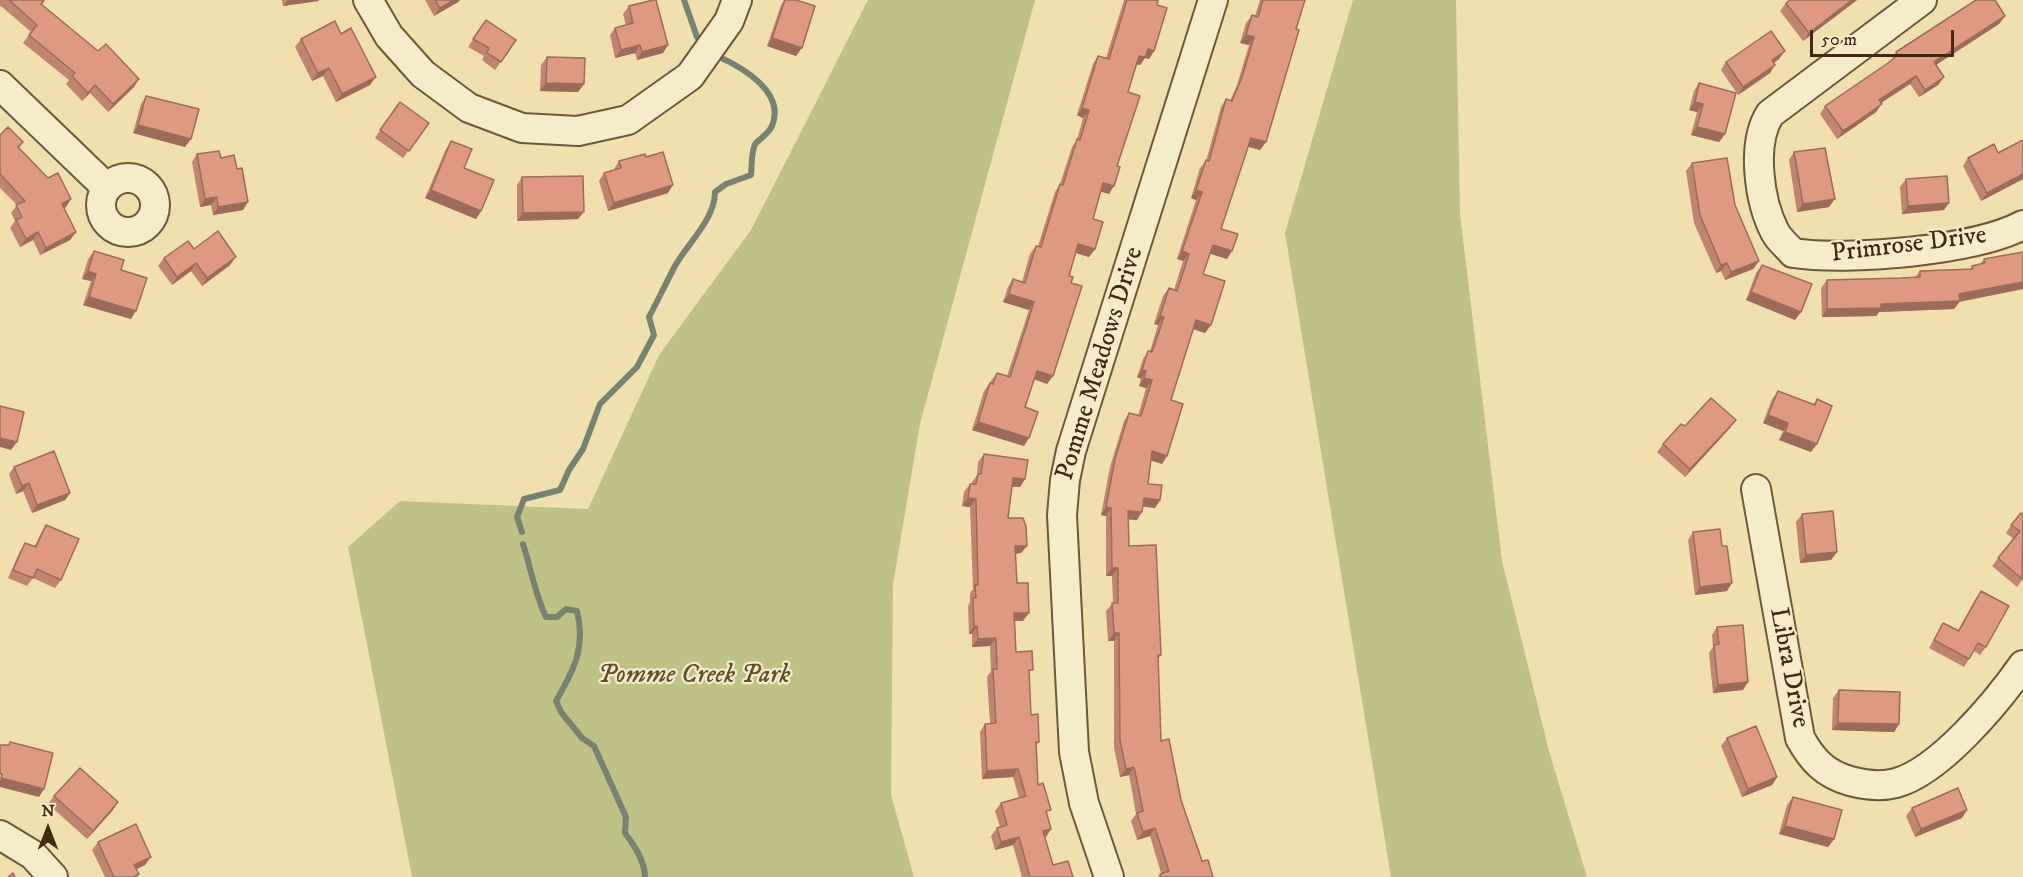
<!DOCTYPE html>
<style>
body{margin:0}
#map{position:relative;width:2023px;height:877px;overflow:hidden;background:#f1e0af;font-family:"IM FELL DW Pica",serif}
canvas{display:block}
.north{position:absolute;left:18px;top:799px;width:60px;height:60px;-webkit-text-stroke:4px #f6ebcb;paint-order:stroke;rotate:0deg;font-size:16px;font-weight:700;line-height:24px;text-align:center;color:#432915}
.north::after{content:'';display:block;margin:auto;width:21px;height:27px;background:#432915;clip-path:polygon(50% 0,100% 100%,50% 72%,0 100%)}
.scale{position:absolute;left:1810px;top:30px;width:144px;height:27px;box-sizing:border-box;border:3px solid #432915;border-top:0;padding-left:8px;font-size:18px;line-height:21px;white-space:nowrap;color:#432915;-webkit-text-stroke:4px #f6ebcb;paint-order:stroke}
</style>
<div id="map">
<canvas width="2023" height="877"></canvas>
<div class="north">N</div>
<div class="scale">50 m</div>
</div>
<script>
const c = document.querySelector('canvas').getContext('2d');
c.lineJoin = 'round';
function fill(path, color) { c.fillStyle = color; c.fill(path, 'evenodd'); }
function trace(path, color, width, dash) { c.strokeStyle = color; c.lineWidth = width; c.lineCap = dash ? 'butt' : 'round'; c.setLineDash(dash || []); c.stroke(path); }
function write(font, color, halo, rows, align = 'center') {
  c.font = font + ' "IM FELL DW Pica",serif'; c.lineWidth = 4.5; c.setLineDash([]); c.textBaseline = 'middle'; c.strokeStyle = halo; c.fillStyle = color; for (const [text, x, y, turn = 0] of rows) {
    c.save(); c.translate(x, y); c.rotate((+turn || 0) * Math.PI / 180); c.textAlign = isNaN(turn) ? turn : align; if (halo) c.strokeText(text, 0, 0); c.fillText(text, 0, 0); c.restore();
  }
}
fill(new Path2D(`
 M868 0H1035L920 424 893 584 891 795 914 877H412L348 547 400 501 588 509 659 355 751 230Z
 M1353 0H1456L1460 214 1502 561 1549 751 1587 877H1391L1285 233Z`), '#c0c186');
trace(new Path2D(`
 M684 0 697 37
 M522 532 517 517 524 499 560 490 569 470 583 449 600 404 637 367 654 335 649 317C658 300 666 283 675 266 688 243 715 219 715 192L726 184 751 175C752 167 751 149 756 143 761 138 769 133 772 126 786 92 742 67 717 56
 M523 544C531 569 535 594 546 617H557L566 609 577 611C586 647 574 670 556 701L561 712 582 738 594 746 626 817 625 833C634 845 645 861 645 877`), '#788172', 6);
const minor = new Path2D(`
 M368 0 389 36 423 74 469 108 522 128 578 131 628 120 690 76 729 21 737 0
 M1922 0 1770 114C1751 144 1759 201 1775 232 1779 240 1787 246 1793 253 1848 261 1974 251 2023 225
 M0 85 107 188
 M101 205a27 27 0 1 1 54 0a27 27 0 1 1-54 0Z
 M1756 489 1800 738C1812 760 1825 774 1850 781 1865 785 1881 787 1896 783 1940 771 1997 702 2023 665
 M0 835 33 855 53 877
 M1109 877 1084 803 1074 752 1062 515 1065 480 1071 451 1213 0`);
trace(minor, '#6e573c', 32);
trace(minor, '#f6ebcb', 28);
fill(new Path2D(`
 M0 0H45L42 5 134 87 108 112 90 93 82 101 66 84 69 80 23 43 31 32 1 6 0 7Z
 M282 0H319L318 1 283 6Z
 M425 0H460L458 2 434 16Z
 M784 0H796V56L767 46 781 5Z
 M1124 0H1158L1157 5 1154 51 1149 59 1145 58 1140 65 1137 64 1128 92 1117 166 1109 194 1101 191 1093 219 1095 249 1089 257 1076 253 1069 276 1071 283 1053 376 1047 384 1034 379 1025 407 1024 446 972 430 984 391 991 381 997 373 1007 376 1029 310 1003 302 1008 287 1013 279 1022 282 1030 254 1036 246H1038L1055 192 1060 184 1072 147 1077 140 1083 118 1077 115 1093 64 1098 56 1106 58Z
 M1260 0H1305L1296 29 1266 142 1260 150 1248 146 1221 229 1227 259 1210 253 1203 274 1205 333 1193 329 1171 400 1167 456 1162 464 1151 460 1148 484 1160 500 1155 508 1143 506 1137 520 1128 519 1129 546 1161 655 1158 659 1161 741 1202 861 1213 877H1158L1161 873 1150 836 1137 840 1131 821 1136 814 1129 775 1120 777 1114 748V641H1108L1106 611 1113 603 1112 576H1106V516L1101 515 1110 467 1124 421 1129 413 1138 416 1146 388 1139 386 1141 379 1137 377 1143 359 1148 351H1150L1158 325 1154 324 1163 296 1169 288 1174 290 1183 261 1177 259 1196 200 1191 198 1200 168 1206 161 1221 107 1226 99 1230 101 1237 85 1249 45 1240 43 1246 23 1252 15 1255 16Z
 M1857 0 1803 41 1780 11 1786 3Z
 M629 6 668 45 663 53 637 60 635 53 615 58 610 35 615 28 626 25 623 14Z
 M2005 16 1999 24 1936 65 1944 77 1938 85 1919 97 1910 84 1881 103 1876 112 1837 139 1820 114 1825 106 1891 61 1896 52Z
 M486 20 516 40 495 70 482 60 484 56 468 47Z
 M341 34 370 85 336 102 323 76 312 81 295 47 301 39Z
 M547 57 584 84 578 92 540 91 541 65Z
 M1779 59 1774 63 1770 73 1738 95 1721 70 1726 62Z
 M1699 83 1725 134 1719 142 1691 135 1697 112 1689 110 1694 91Z
 M146 96 185 147 133 133 141 104Z
 M400 102 429 123 403 158 375 138Z
 M0 135 23 142 19 148 66 207 64 208 76 232 70 240 40 255 33 240 20 247 10 228 15 221 11 213 17 205 0 188Z
 M2023 140V179L1981 201 1963 166 1968 158 1998 153Z
 M451 141 464 168 481 211 476 219 425 198 446 149Z
 M1794 152 1829 207 1797 212 1789 160Z
 M197 154 221 158 243 210 213 215 211 205 200 207 192 162Z
 M646 157 668 193 608 211 599 181 604 173 614 170V169L619 161Z
 M1692 163 1735 205 1759 261 1753 269 1725 280 1721 271 1716 273 1694 223 1686 171Z
 M522 177 578 219 517 221V185Z
 M1906 179 1944 210 1902 214 1900 187Z
 M194 249 230 265 202 286 191 271 172 285 158 266 164 258Z
 M94 251 121 270 131 319 83 305 91 281 82 279 88 259Z
 M1984 259 2023 289 1960 301 1954 309 1879 312 1876 316 1822 317 1821 288 1827 280 1902 278 1915 277 1920 271 1970 269 1972 266 1980 264Z
 M1762 265 1795 320 1746 300 1756 273Z
 M1778 391 1813 405 1817 399 1811 452 1779 440 1783 431 1763 423 1772 399Z
 M1685 426 1730 428 1685 477 1657 452 1663 444Z
 M984 454 1025 479 1020 487H1012L1008 518 1027 546 1021 553 1015 554 1017 583 1023 621H1015L1016 652 1029 676 1031 715 1039 742 1036 746 1038 785 1047 815 1045 837 1053 865 1073 877H1022L1013 845 995 850 991 836 997 828 1000 827 995 811 1001 803 1019 798 1013 777 982 779 980 732 985 724H990L987 677 991 671 990 646 972 647V634H969L968 606 970 602V593L973 589 970 507 962 506 964 492 970 484H972V482L977 475 978 462Z
 M14 467 70 493 65 500 32 513 23 491 16 494 9 474Z
 M1802 514 1837 552 1831 560 1800 563 1796 522Z
 M2023 514V579L2017 587 1992 566 2014 539 2006 533 2011 525Z
 M46 525 61 580 55 588 33 578 27 586 8 578 20 551 25 543 34 547 41 533Z
 M1693 532 1727 591 1695 595 1688 540Z
 M1981 591 1986 647 1980 655 1974 651 1964 667 1929 648 1943 623 1958 630 1976 598Z
 M1717 627 1743 690 1713 693 1709 653 1713 647 1712 635Z
 M1839 690 1899 724 1894 732 1832 730 1833 698Z
 M1727 738 1777 777 1772 785 1742 797 1721 746Z
 M54 796 113 810 87 839 48 804Z
 M1793 797 1834 839 1828 847 1779 834 1787 805Z
 M1912 808 1962 818 1915 837 1906 816Z
 M98 842 145 865 136 869 139 874 137 877H105L92 850Z`), '#c08471');
fill(new Path2D(`
 M288 0H319L318 1 283 6Z
 M454 0H460L458 2 434 16 440 8Z
 M1852 0H1857L1803 41 1809 33Z
 M2005 16 1999 24 1928 70 1934 62Z
 M1246 35 1254 37 1249 45 1240 43Z
 M772 38 802 48 796 56 767 46Z
 M640 45 635 53 615 58 621 50Z
 M668 45 663 53 637 60 642 52Z
 M1148 49 1154 51 1149 59 1145 58 1140 65 1134 64 1139 56Z
 M1785 51 1779 59 1766 68 1772 60Z
 M1775 65 1770 73 1738 95 1743 87Z
 M329 68 323 76 312 81 318 73Z
 M1916 76 1910 84 1873 108 1879 100Z
 M376 77 370 85 336 102 342 94Z
 M1944 77 1938 85 1919 97 1925 90Z
 M139 79 134 87 108 112 113 104Z
 M546 83 584 84 578 92 540 91Z
 M95 85 90 93 82 101 88 93Z
 M1695 102 1703 104 1697 112 1689 110Z
 M1882 104 1876 112 1837 139 1843 131Z
 M1082 108 1089 110 1083 118 1077 115Z
 M138 125 191 139 185 147 133 133Z
 M1697 127 1725 134 1719 142 1691 135Z
 M1251 138 1266 142 1260 150 1245 146Z
 M2023 174V179L1981 201 1987 193Z
 M1103 183 1114 186 1109 194 1098 191Z
 M673 185 668 193 608 211 614 203Z
 M431 190 481 211 476 219 425 198Z
 M1196 190 1202 192 1196 200 1191 198Z
 M217 197 211 205 200 207 205 199Z
 M71 199 66 207 56 212 62 204Z
 M1835 199 1829 207 1797 212 1803 204Z
 M248 202 243 210 213 215 218 207Z
 M1949 203 1944 210 1902 214 1908 206Z
 M584 212 578 219 517 221 523 213Z
 M38 232 33 240 20 247 26 239Z
 M76 232 70 240 40 255 46 248Z
 M1078 244 1095 249 1089 257 1073 252Z
 M1213 245 1232 251 1227 259 1208 253Z
 M1182 251 1189 254 1183 261 1177 259Z
 M236 257 230 265 202 286 207 278Z
 M1759 261 1753 269 1725 280 1731 272Z
 M196 263 191 271 172 285 177 277Z
 M1727 263 1721 271 1716 273 1721 265Z
 M88 271 96 274 91 281 82 279Z
 M2023 282V289L1959 302 1960 301 1954 309 1879 312 1876 316 1822 317 1827 309 1959 294Z
 M1751 292 1801 312 1795 320 1746 300Z
 M1009 294 1034 302 1029 310 1003 302Z
 M89 297 136 311 131 319 83 305Z
 M1160 316 1164 317 1158 325 1154 324Z
 M1196 320 1211 325 1205 333 1190 328Z
 M1142 370 1146 371 1141 379 1137 377Z
 M1037 371 1053 376 1047 384 1031 378Z
 M1144 378 1152 380 1146 388 1139 386Z
 M1768 415 1788 423 1783 431 1763 423Z
 M1736 420 1730 428 1685 477 1690 469Z
 M978 422 1029 438 1024 446 972 430Z
 M1785 432 1817 444 1811 452 1779 440Z
 M0 438 17 442 11 450 0 447Z
 M1152 451 1167 456 1162 464 1146 459Z
 M1013 478 1025 479 1020 487 1007 486Z
 M29 483 23 491 16 494 22 486Z
 M70 493 65 500 32 513 37 505Z
 M968 498 976 499 970 507 962 506Z
 M1144 498 1160 500 1155 508 1138 506Z
 M1106 507 1111 508 1106 516 1101 515Z
 M1128 511 1142 512 1137 520 1122 519Z
 M1015 546H1027L1021 553 1009 554Z
 M1837 552 1831 560 1800 563 1806 555Z
 M1112 568H1118L1112 576H1106Z
 M1732 583 1727 591 1695 595 1700 587Z
 M1014 613H1029L1023 621H1009Z
 M974 626H977L972 634H969Z
 M1114 633H1119L1114 641H1108Z
 M996 638 990 646 972 647 978 639Z
 M1748 682 1743 690 1713 693 1718 685Z
 M1838 723 1899 724 1894 732 1832 730Z
 M1134 767 1129 775 1120 777 1126 769Z
 M1018 769 1013 777 982 779 987 771Z
 M1777 777 1772 785 1742 797 1748 789Z
 M1 778 44 789 39 797 0 787V779Z
 M118 802 113 810 87 839 93 831Z
 M1967 810 1962 818 1915 837 1921 829Z
 M1785 826 1834 839 1828 847 1779 834Z
 M1155 828 1150 836 1137 840 1143 832Z
 M1051 829 1046 837 1038 839 1043 831Z
 M1019 837 1013 845 995 850 1001 842Z
 M151 857 145 865 129 873 134 865Z`), '#9c6b5c');
const building = new Path2D(`
 M9 0H44L41 4 98 51 106 44 139 79 113 104 95 85 88 93 72 76 75 73 29 35 37 25Z
 M435 0H454L440 8Z
 M653 0H656L668 45 642 52 640 45 621 50 615 28 633 23 629 6Z
 M785 0H796L815 6 802 48 772 38Z
 M1127 0H1158L1157 5 1167 8 1154 51 1148 49 1145 57 1139 56 1128 92 1140 96 1117 166 1120 167 1114 186 1103 183 1093 219 1103 222 1095 249 1078 244 1069 276 1073 277 1071 283 1082 286 1053 376 1037 371 1025 407 1038 412 1029 438 978 422 990 383 993 384 997 373 1010 377 1034 302 1009 294 1013 279 1025 283 1036 246 1041 247 1060 184 1063 185 1077 139 1080 140 1089 110 1082 108 1098 56 1109 59Z
 M1263 0H1305L1296 29 1299 30 1266 142 1251 138 1221 229 1238 234 1232 251 1213 245 1203 274 1225 281 1211 325 1196 320 1171 400 1183 404 1167 456 1152 451 1148 484 1162 485 1160 500 1144 498 1142 512 1128 511 1129 546 1156 545 1161 655H1158L1161 741 1169 739 1181 800 1202 861 1208 860 1213 877H1161L1160 874 1169 871 1155 828 1143 832 1137 813 1143 811 1134 767 1126 769 1120 740 1119 633H1114L1112 603H1118V568H1112L1111 508 1106 507 1115 459 1129 413 1141 416 1152 380 1144 378 1146 371 1142 370 1148 351 1152 352 1164 317 1160 316 1169 288 1177 291 1189 254 1182 251 1202 192 1196 190 1206 160 1209 161 1226 99 1232 101 1242 77 1254 37 1246 35 1252 15 1258 17Z
 M1790 0H1852L1809 33 1786 3Z
 M1976 0H1995L2005 16 1934 62 1944 77 1925 90 1916 76 1879 100 1882 104 1843 131 1825 106 1888 63 1898 55 1896 52Z
 M486 20 516 40 501 62 487 53 489 48 473 39Z
 M335 21 341 34 351 28 376 77 342 94 329 68 318 73 301 39Z
 M1771 31 1785 51 1772 60 1775 65 1743 87 1726 62Z
 M547 57 585 58 584 84 546 83Z
 M1699 83 1736 93 1725 134 1697 127 1703 104 1695 102Z
 M146 96 199 109 191 139 138 125Z
 M400 102 429 123 409 151 380 130Z
 M8 127 23 142 18 147 48 178 58 173 71 199 62 204 76 232 46 248 38 232 26 239 16 220 22 217 16 205 25 201 0 174V135Z
 M2023 140V174L1987 193 1968 158 1994 144 1998 153Z
 M451 141 472 149 464 168 494 180 481 211 431 190Z
 M1825 148 1835 199 1803 204 1794 152Z
 M219 151 221 158 234 155 237 169 242 168 248 202 218 207 217 197 205 199 197 154Z
 M663 152 673 185 614 203 604 173 621 168 619 161 645 154 646 157Z
 M1727 158 1735 205 1759 261 1731 272 1727 263 1721 265 1700 215 1692 163Z
 M583 176 584 212 523 213 522 177Z
 M1947 176 1949 203 1908 206 1906 179Z
 M218 231 236 257 207 278 196 263 177 277 164 258 188 241 194 249Z
 M94 251 124 260 121 270 147 278 136 311 89 297 96 274 88 271Z
 M2023 252V282L1959 294 1960 301 1881 304V308L1827 309V280L1902 278 1920 277V271L1973 269 1972 266 1985 263 1984 259Z
 M1762 265 1812 284 1801 312 1751 292Z
 M1778 391 1815 405 1817 399 1832 406 1817 444 1785 432 1788 423 1768 415Z
 M1711 398 1736 420 1690 469 1663 444 1681 424 1685 426Z
 M0 406 24 412 17 442 0 438Z
 M54 451 70 493 37 505 29 483 22 486 14 467Z
 M984 454 1028 460 1025 479 1013 478 1008 518H1023L1026 526 1027 546H1015L1017 583H1028L1029 613H1014L1016 652 1032 651 1033 670H1029L1031 715 1038 714 1039 742H1036L1038 785 1043 783 1051 810 1046 811 1051 829 1043 831 1053 865 1068 861 1073 877H1030L1019 837 1001 842 997 828 1007 825 1001 803 1026 796 1018 769 987 771 985 724 996 723 993 669H997L996 638 978 639 977 626H974L973 598H976L975 585H978L976 499 968 498 970 484H976L978 474H981Z
 M1833 511 1837 552 1806 555 1802 514Z
 M2021 513 2023 514 2022 579 1998 558 2020 531 2011 525Z
 M46 525 79 539 61 580 37 569 33 578 13 570 25 543 36 547Z
 M1720 529 1722 546H1727L1732 583 1700 587 1693 532Z
 M1981 591 2009 606 1986 647 1978 643 1969 659 1934 640 1943 623 1959 631Z
 M1743 625 1748 682 1718 685 1714 645 1719 644 1717 627Z
 M1839 690 1900 692 1899 724 1838 723Z
 M1756 726 1777 777 1748 789 1727 738Z
 M10 742 53 753 44 789 1 778 2 774H0V745H9Z
 M80 768 118 802 93 831 54 796Z
 M1958 788 1967 810 1921 829 1912 808Z
 M1793 797 1842 810 1834 839 1785 826Z
 M136 824 151 857 134 865 139 874 133 877H114L98 842Z
 M13 873 15 877H8Z`);
fill(building, '#df9983');
trace(building, '#9c6b5c', 1.5);
write('26px', '#432915', '#f6ebcb', [
 ["Primrose Drive",1909,246,-7],
 ["Pomme Meadows Drive",1101,364,-73],
 ["Libra Drive",1788,668,79]
]);
write('italic 26px', '#624f31', '#f6ebcb', [
 ["Pomme Creek Park",694,677]
]);
</script>
